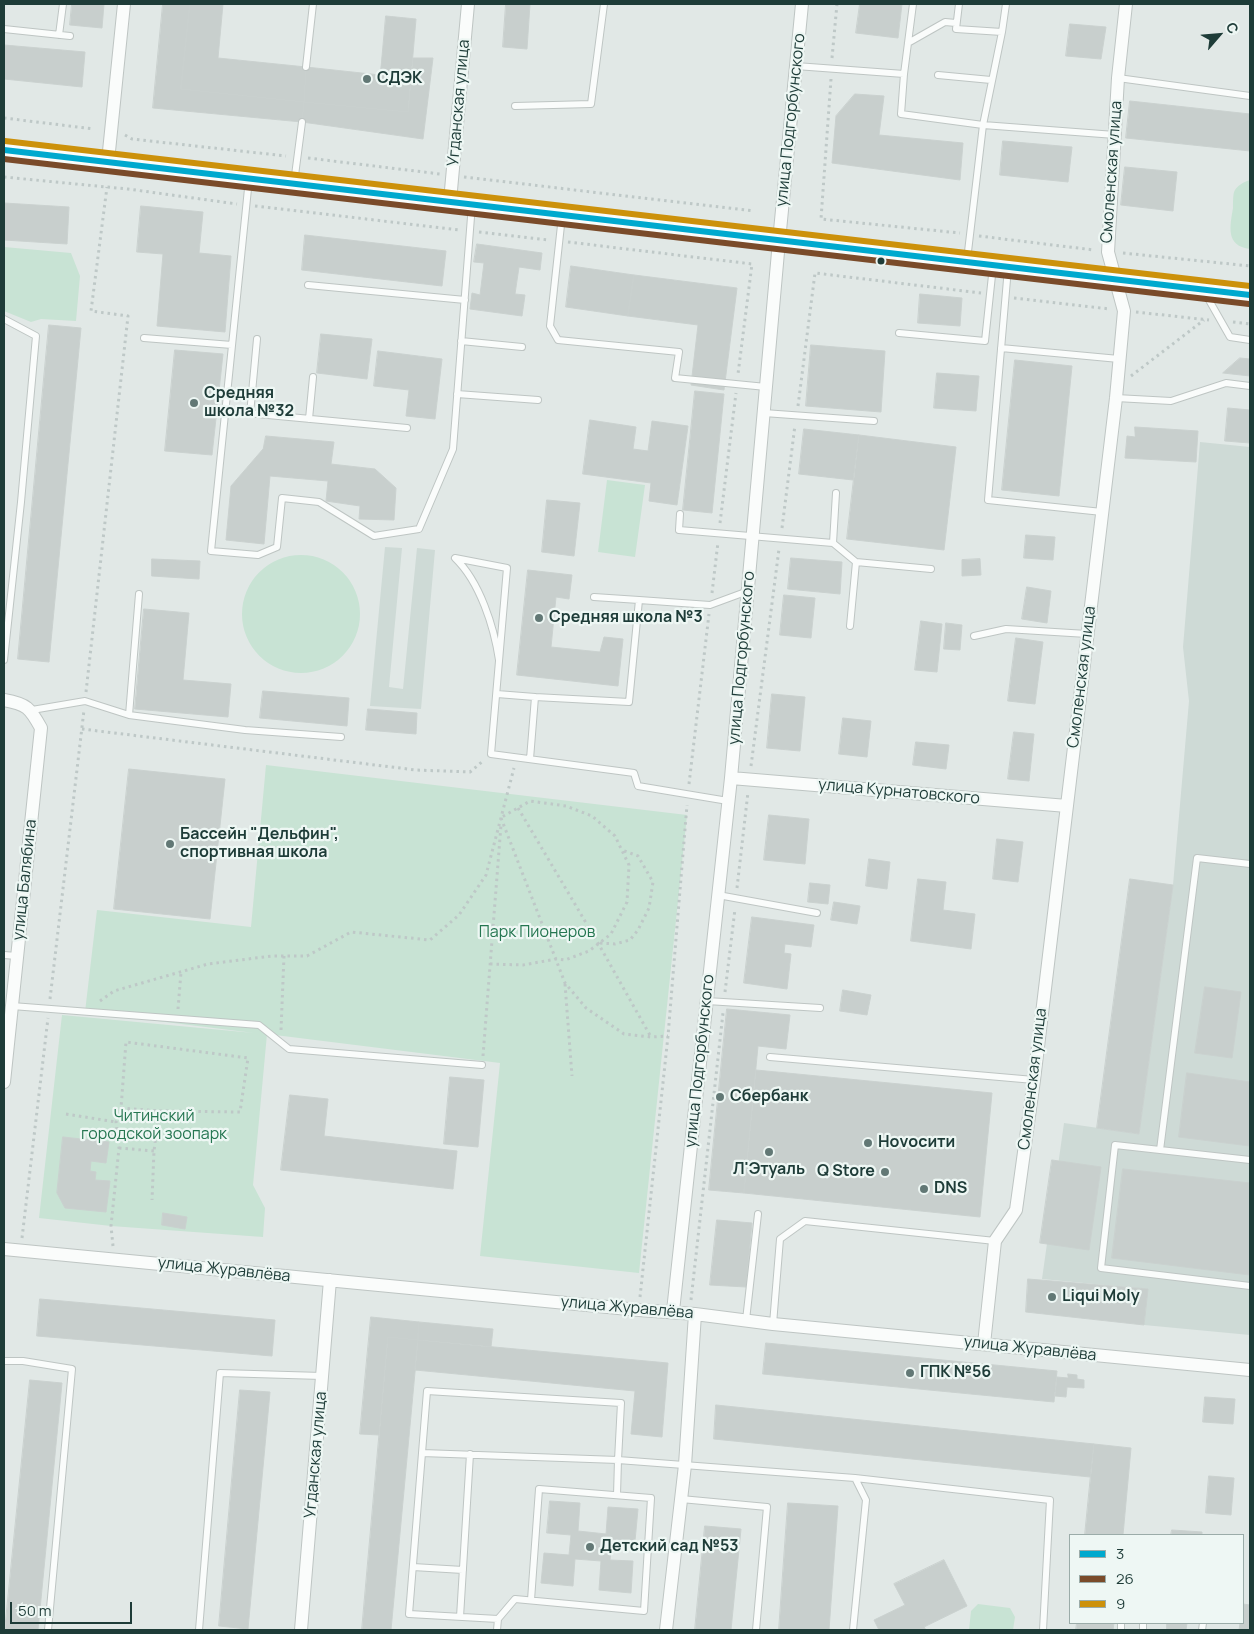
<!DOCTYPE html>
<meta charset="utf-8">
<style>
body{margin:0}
#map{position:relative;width:1254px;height:1634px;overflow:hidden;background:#e1e8e6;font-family:Manrope,sans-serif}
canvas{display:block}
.frame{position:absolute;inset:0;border:5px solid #1e3c38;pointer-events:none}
.legend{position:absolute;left:1069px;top:1534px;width:175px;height:90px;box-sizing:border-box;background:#eef7f4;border:1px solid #9baca9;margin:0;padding:6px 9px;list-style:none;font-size:15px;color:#1e3c38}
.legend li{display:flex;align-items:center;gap:10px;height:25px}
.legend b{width:25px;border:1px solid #9baca9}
.north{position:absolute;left:1194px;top:10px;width:50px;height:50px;-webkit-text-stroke:4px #eef7f4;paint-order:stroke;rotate:63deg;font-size:14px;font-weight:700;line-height:20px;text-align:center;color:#1e3c38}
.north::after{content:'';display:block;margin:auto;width:18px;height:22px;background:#1e3c38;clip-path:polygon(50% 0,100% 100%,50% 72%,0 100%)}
.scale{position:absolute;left:10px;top:1602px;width:122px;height:22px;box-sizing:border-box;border:2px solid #1e3c38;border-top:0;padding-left:6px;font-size:15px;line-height:18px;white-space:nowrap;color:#1e3c38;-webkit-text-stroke:4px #eef7f4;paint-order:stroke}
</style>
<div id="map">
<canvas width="1254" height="1634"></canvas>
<div class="frame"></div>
<ul class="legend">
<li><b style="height:6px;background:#00a9ce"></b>3</li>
<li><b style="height:6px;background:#7a4b2a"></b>26</li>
<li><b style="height:6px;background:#cc910b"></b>9</li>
</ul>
<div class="north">С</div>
<div class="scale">50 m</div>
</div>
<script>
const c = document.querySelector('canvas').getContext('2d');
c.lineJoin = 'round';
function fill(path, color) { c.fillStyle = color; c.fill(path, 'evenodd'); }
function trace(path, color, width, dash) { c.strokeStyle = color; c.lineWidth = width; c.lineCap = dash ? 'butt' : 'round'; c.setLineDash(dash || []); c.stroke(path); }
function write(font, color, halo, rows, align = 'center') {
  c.font = font + ' Manrope,sans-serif'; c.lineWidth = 4.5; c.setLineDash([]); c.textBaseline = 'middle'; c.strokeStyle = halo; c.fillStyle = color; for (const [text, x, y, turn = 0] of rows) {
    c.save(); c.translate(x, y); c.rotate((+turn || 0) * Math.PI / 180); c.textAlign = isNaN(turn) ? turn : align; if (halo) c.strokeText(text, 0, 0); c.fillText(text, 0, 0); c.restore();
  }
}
fill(new Path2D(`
 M1200 442 1250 447V1335L1144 1325 1147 1289 1042 1279 1064 1123 1139 1134 1173 885 1189 701 1183 647Z
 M385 547 402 548 389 687 403 689 417 548 435 550 421 709 370 706Z`), '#cedad6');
fill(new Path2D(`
 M1250 180V249C1225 246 1230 226 1233 208 1233 203 1233 196 1234 192 1237 185 1244 182 1250 180Z
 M4 247 71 253 80 276 76 321 41 319 31 322 4 311Z
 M607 480 645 485 635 557 598 552Z
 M242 614a59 59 0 1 1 118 0a59 59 0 1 1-118 0Z
 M266 765 687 815 639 1273 480 1256 500 1063 267 1034 253 1185 265 1208 263 1237 111 1226 39 1218 62 1015 254 1033 85 1012 97 910 251 927Z
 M978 1604 1010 1608 1015 1617 1013 1630H969L971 1611Z`), '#c8e3d4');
const building = new Path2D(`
 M72 4H104L102 28 70 25Z
 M163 4H190L181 89 304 102 302 122 153 108Z
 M190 4H223L218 58 306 67 304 102 181 89Z
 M506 4H530L527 49 503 47Z
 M860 4H902L898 38 856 33Z
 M386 16 416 19 408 112 304 102 306 67 380 75Z
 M1070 24 1106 27 1101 59 1066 56Z
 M4 45 85 52 82 87 4 79Z
 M413 58H433L423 139 302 122 304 102 408 112Z
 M855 94 884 96 879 135 963 143 960 180 832 163 836 116Z
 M1130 101 1250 114V151L1126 138Z
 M1003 141 1072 147 1068 182 1000 175Z
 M1125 167 1177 172 1173 211 1121 205Z
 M4 203 69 207 67 244 4 240Z
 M141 206 203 212 199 253 231 256 225 332 157 326 163 254 137 252Z
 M305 235 446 251 442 286 302 270Z
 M477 244 542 253 540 270 519 267 515 294 525 295 522 316 470 309 472 293 480 295 484 263 474 262Z
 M571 266 634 275 628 316 566 307Z
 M634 275 737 288 724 390 691 385 698 325 628 316Z
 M920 294 962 298 960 326 918 323Z
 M49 325 81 328 49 662 18 659Z
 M321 334 372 339 367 379 317 373Z
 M811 345 885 351 881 412 806 406Z
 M175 350 223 354 212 455 165 451Z
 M378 351 442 359 435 419 406 416 409 390 374 386Z
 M1240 358 1250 359V376L1223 373Z
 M1015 360 1072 366 1059 496 1002 490Z
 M937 373 979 376 976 411 934 408Z
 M695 391 724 394 712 513 683 510Z
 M1228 408 1250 410V443L1225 441Z
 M590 420 636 427 633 449 648 451 652 421 688 426 677 505 649 501 651 483 583 474Z
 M1135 427 1198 431 1196 462 1125 458 1127 436 1135 437Z
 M804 429 859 435 853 480 799 474Z
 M859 435 956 447 944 550 847 539Z
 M266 436 334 442 331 464 375 469 396 488 394 520 359 519 360 506 326 501 328 481 270 476 264 544 226 540 231 486 263 449Z
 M547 500 580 503 574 556 542 552Z
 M1026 535 1055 537 1053 560 1024 558Z
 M791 558 842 562 840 594 788 589Z
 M152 559 200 561 199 579 152 576Z
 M980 559 981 575 962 576V560Z
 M528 570 572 575 569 599 556 597 551 647 600 652 604 637 623 639 618 686 517 675Z
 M1027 587 1051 591 1047 623 1022 619Z
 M784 595 815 598 811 638 780 635Z
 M144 609 189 613 183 680 231 684 228 717 135 709Z
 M921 621 942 624 937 672 915 670Z
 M946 623 962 625 960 650 944 649Z
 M1016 638 1043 642 1035 704 1008 701Z
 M263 691 349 698 347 726 260 718Z
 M772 694 805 697 800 751 767 748Z
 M368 709 417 713 416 734 366 730Z
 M843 718 871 721 867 757 839 754Z
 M1014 732 1034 734 1029 781 1008 779Z
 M916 742 949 745 946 769 913 765Z
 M129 769 225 779 210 919 114 909Z
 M769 815 809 819 805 864 764 860Z
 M997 839 1023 842 1018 882 993 879Z
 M869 859 890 862 887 889 866 886Z
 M918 879 946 882 943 910 975 914 971 949 911 941Z
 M1130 879 1173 885 1139 1134 1097 1128Z
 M810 883 830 885 828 904 808 902Z
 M834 902 860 906 857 924 831 920Z
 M752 917 814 925 811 947 785 944 784 953 791 954 787 989 744 983Z
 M1205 987 1241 992 1232 1058 1195 1053Z
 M843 990 871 995 867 1015 840 1011Z
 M727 1009 790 1015 786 1049 758 1046 744 1193 709 1190Z
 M756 1070 992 1093 980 1217 744 1193Z
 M1187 1073 1250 1082V1146L1179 1137Z
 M450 1077 484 1080 478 1147 444 1144Z
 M290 1095 328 1099 324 1136 457 1151 453 1189 281 1170Z
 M63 1137 109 1142 106 1163 91 1161 90 1171 96 1172 95 1180 110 1181 106 1212 65 1208 57 1193Z
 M1052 1160 1101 1167 1089 1250 1040 1243Z
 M1123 1169 1250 1183V1275L1112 1258Z
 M163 1213 187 1217 185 1229 162 1225Z
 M717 1220 752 1223 746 1287 710 1285Z
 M1028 1279 1148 1289 1144 1325 1026 1312Z
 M40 1299 275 1320 272 1356 37 1336Z
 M371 1317 419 1322 418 1340 388 1337 379 1435 360 1434Z
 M419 1322 493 1329 491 1347 418 1340Z
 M388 1337 418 1340 391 1630H399H362Z
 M418 1340 668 1363 662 1437 631 1434 635 1391 415 1370Z
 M766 1343 1057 1371 1054 1402 763 1374Z
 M1068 1374 1077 1375V1379L1084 1380V1388L1067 1387 1066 1397 1055 1396 1057 1377 1068 1378Z
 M30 1380 62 1383 38 1630H5Z
 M240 1390 270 1392 248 1629 219 1626Z
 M1205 1397 1235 1399 1233 1424 1203 1422Z
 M716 1405 1094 1444 1090 1477 714 1439Z
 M1094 1444 1131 1448 1123 1535H1085Z
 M1209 1476 1234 1478 1231 1515 1206 1513Z
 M550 1501 580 1503 578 1531 606 1534 608 1507 638 1509 635 1541 612 1539 610 1560 633 1561 631 1593 599 1590 601 1561 575 1559 573 1586 541 1583 544 1553 569 1555 571 1535 547 1533Z
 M788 1503 838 1506 829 1630H779Z
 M705 1526 741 1529 731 1630H695Z
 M1172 1530 1202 1532V1535H1171Z
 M944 1560 967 1606 924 1627 926 1630H879L874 1620 905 1605 894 1584Z
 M1243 1604 1250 1605V1630H1239L1240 1623H1243Z
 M1077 1623H1114L1113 1630H1076Z
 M1167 1623H1187L1186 1630H1167Z`);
fill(building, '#c8cfcd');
trace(building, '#cad1cf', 1);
const lane = new Path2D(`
 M913 4 904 74 901 114 983 125 1115 135
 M959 4 956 29 1002 32 1006 4
 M4 29 70 36
 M59 35 63 4
 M908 43 945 22 956 23
 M796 66 904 74
 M306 67 313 4
 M938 75 991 80
 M1118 78 1250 96
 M515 106 591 104 604 4
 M249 179 211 551 258 555 277 547 282 498 319 502 374 536 419 529 453 449 472 204
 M294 183 302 122
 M562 216 550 326 558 340 679 352 675 378 766 387
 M967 260 983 125 1002 32
 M1008 268 988 500 1102 512
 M308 285 465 300
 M1205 293 1230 337 1250 340
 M4 319 36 336 21 502 4 660
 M899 333 985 341 993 266
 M144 338 232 345
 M461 341 522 347
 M1001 348 1119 359
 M457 394 538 400
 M1116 398 1171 401 1226 383 1250 386
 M225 411 407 428
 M764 413 874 421
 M250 414 257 339
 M309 419 313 377
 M680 514 679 530 833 543 856 562 931 569
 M833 543 836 493
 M594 597 639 600
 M850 626 856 562
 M974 636 1006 629 1087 634
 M499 660C494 627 480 582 455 558L507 568 491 754 634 773 638 786 728 801
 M497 694 535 697 530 759
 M535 697 629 702 639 600 710 605 748 591
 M32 710 85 701 129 715 139 594
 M129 715 245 730 341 737
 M718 895 817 913
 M4 955 17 956
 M707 1001 820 1008
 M12 1006 259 1025 289 1049 482 1065
 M770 1057 1034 1080
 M1160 1150 1197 858 1250 864
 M1250 1160 1115 1145 1101 1268 1250 1286
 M746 1320 758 1214
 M773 1324 780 1239 805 1221 995 1241
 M4 1361H23L72 1369 48 1630
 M422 1453 618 1460 617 1495
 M855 1478 1050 1500 1043 1630
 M681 1499 767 1507 756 1630
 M413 1567 463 1570
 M460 1617 470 1454
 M498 1619 515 1599 644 1611 651 1498 539 1489 531 1600
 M199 1630 220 1373 322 1376
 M497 1630 498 1619 409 1614 427 1391 621 1403 618 1460 855 1478 866 1500 853 1630
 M1121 1630V1623
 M1143 1630V1623
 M1202 1630 1203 1623`);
const street = new Path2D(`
 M108 161 124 4
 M450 201 468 4
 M4 700C27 704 30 708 41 728L4 1082
 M731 778 1067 806
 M4 1249 639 1310 695 1314 773 1324 1250 1370
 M673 1311 731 778 779 241 802 4
 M984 1344 995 1241 1016 1210 1034 1080 1116 398 1124 311 1108 252 1118 78 1126 4
 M301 1630 330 1280
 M666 1630 685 1465 695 1314`);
const secondary = new Path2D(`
 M4 150 108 161 779 241 1250 295`);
trace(lane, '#bec5c3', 8);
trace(street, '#bec5c3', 14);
trace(secondary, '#bdc6c4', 19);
trace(new Path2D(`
 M832 58 837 4
 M831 79 821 219 960 233
 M4 118 94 129
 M125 135 132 139 286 156
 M308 158 440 174
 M4 177 128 189 237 204
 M464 177 754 211
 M255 206 460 230
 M479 232 549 240
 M979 236 1094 250
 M568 242 752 264 738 374
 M1123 253 1250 266
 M1014 298 1110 309
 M1136 312 1209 320
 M1233 322 1250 324
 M1131 376 1204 320
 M798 406 815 273 981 293
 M720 523 736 393
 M782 528 795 425
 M712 593 718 542
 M86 692 128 316 91 311 107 187
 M82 729 416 770 470 772 483 761
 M751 766 779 549
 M689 784 709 614
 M518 808 598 943 651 1037
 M501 818 565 983 586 1008 624 1034 651 1037 668 1036
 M737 888 748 792
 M600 943 615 944 630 940 638 930 649 908 653 882 638 856 622 850
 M490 964 523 965 556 959 565 960 589 951 611 934 627 902 629 865 615 836 592 816 566 806 530 801 502 817
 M565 984 572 1076
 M725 992 735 909
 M50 999 84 710
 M100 1001 114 991 208 964 272 956H307L351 932 430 940 459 915 486 875 514 768
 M178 1009 181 972
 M281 1030 284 956
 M483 1056 501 825
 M121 1108 159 1111
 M66 1114 116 1122
 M119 1148 154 1151
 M22 1238 48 1018
 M113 1246 111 1226 119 1148 116 1122 121 1108 126 1042 248 1058 240 1112 159 1111 154 1151 152 1200
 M640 1297 668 1036 687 805
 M691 1300 723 1013`), '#bec8c7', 3, [2.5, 4]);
trace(lane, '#fafcfb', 6);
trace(street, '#fafcfb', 12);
trace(secondary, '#fafcfb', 18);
trace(new Path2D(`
 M4 150 1250 295`), '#00a9ce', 6);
trace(new Path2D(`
 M4 159 1249 304`), '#7a4b2a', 6);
trace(new Path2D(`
 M5 141 1250 286`), '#cc910b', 6);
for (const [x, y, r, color] of [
 [367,79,5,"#627875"],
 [881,261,4.5,"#1e3c38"],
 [194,403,5,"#627875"],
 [539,618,5,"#627875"],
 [170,844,5,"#627875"],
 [720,1097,5,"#627875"],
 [868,1143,5,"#627875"],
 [769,1152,5,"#627875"],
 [885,1172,5,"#627875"],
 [924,1189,5,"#627875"],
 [1052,1297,5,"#627875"],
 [910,1373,5,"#627875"],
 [590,1547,5,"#627875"]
]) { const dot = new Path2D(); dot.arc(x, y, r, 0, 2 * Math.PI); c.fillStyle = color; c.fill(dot); trace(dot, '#eef7f4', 2); }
write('bold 16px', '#1e3c38', '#eef7f4', [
 ["СДЭК",377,79],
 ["Средняя",204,394],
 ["школа №32",204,412],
 ["Средняя школа №3",549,618],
 ["Бассейн \"Дельфин\",",180,835],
 ["спортивная школа",180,853],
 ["Сбербанк",730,1097],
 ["Ноvосити",878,1143],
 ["Л'Этуаль",769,1170,"center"],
 ["Q Store",875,1172,"right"],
 ["DNS",934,1189],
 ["Liqui Moly",1062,1297],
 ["ГПК №56",920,1373],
 ["Детский сад №53",600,1547]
], 'left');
write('16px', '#1e3c38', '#eef7f4', [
 ["Угданская улица",459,103,-85],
 ["улица Подгорбунского",791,120,-84],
 ["Смоленская улица",1112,172,-86],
 ["улица Подгорбунского",742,658,-85],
 ["Смоленская улица",1082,677,-83],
 ["улица Курнатовского",899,792,5],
 ["улица Балябина",25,880,-84],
 ["улица Подгорбунского",700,1061,-84],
 ["Смоленская улица",1033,1079,-83],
 ["улица Журавлёва",224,1270,6],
 ["улица Журавлёва",627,1308,5],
 ["улица Журавлёва",1030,1349,6],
 ["Угданская улица",316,1455,-85]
]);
write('16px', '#257651', '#eef7f4', [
 ["Парк Пионеров",537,933],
 ["Читинский",154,1117],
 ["городской зоопарк",154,1135]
]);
</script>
